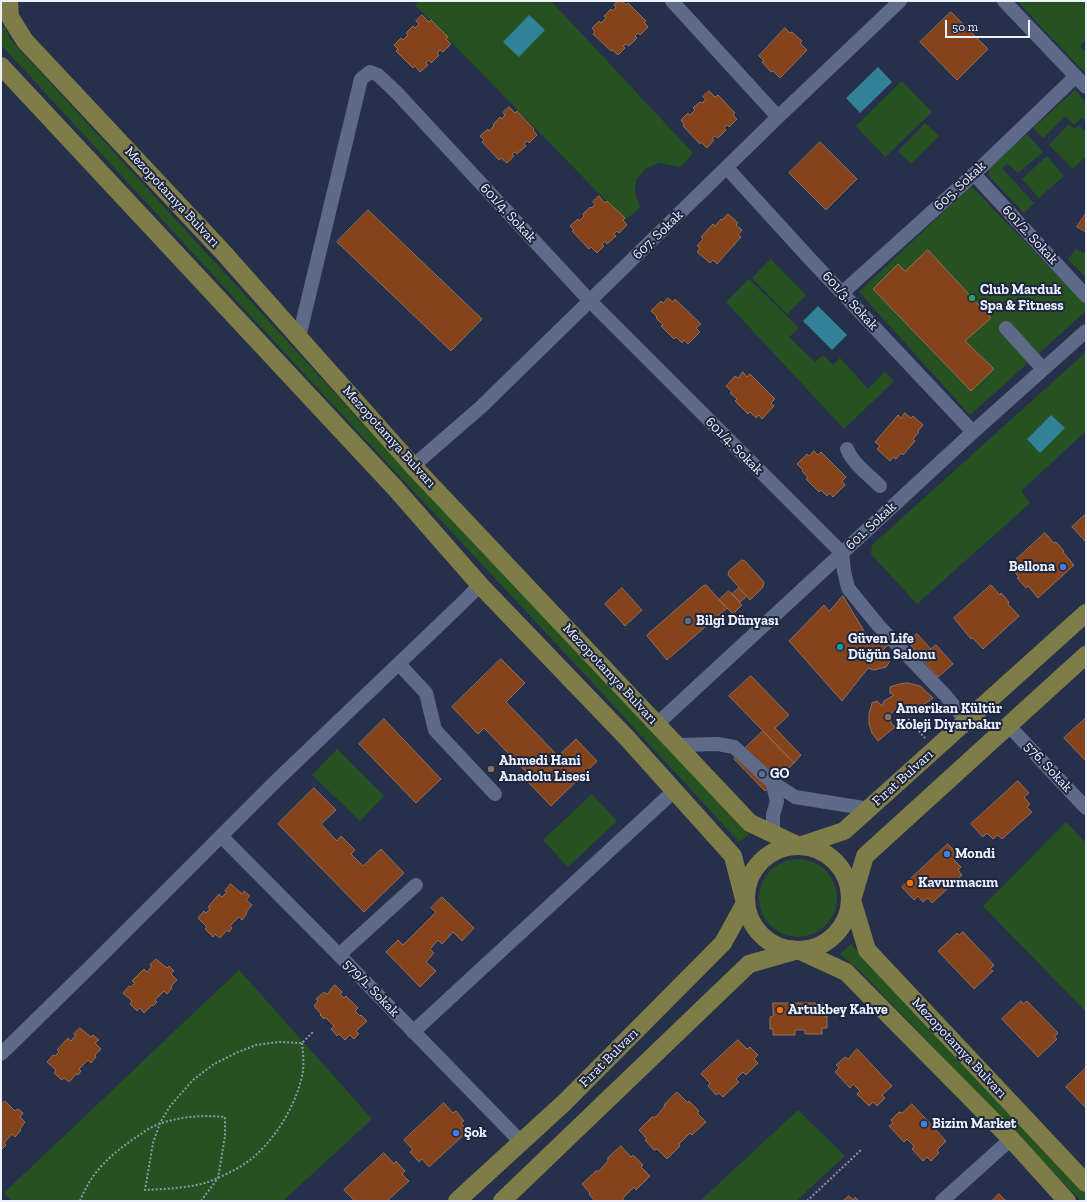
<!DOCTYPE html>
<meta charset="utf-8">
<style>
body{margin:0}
#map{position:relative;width:1087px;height:1202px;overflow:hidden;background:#27304a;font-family:"Zilla Slab",serif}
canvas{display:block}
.frame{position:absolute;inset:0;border:2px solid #ecf1ff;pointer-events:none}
.scale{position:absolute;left:945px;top:20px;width:85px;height:18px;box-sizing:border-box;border:2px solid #ecf1ff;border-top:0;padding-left:5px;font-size:12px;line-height:14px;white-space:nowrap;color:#ecf1ff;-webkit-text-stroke:3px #1e263f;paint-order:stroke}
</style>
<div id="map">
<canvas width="1087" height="1202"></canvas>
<div class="frame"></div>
<div class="scale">50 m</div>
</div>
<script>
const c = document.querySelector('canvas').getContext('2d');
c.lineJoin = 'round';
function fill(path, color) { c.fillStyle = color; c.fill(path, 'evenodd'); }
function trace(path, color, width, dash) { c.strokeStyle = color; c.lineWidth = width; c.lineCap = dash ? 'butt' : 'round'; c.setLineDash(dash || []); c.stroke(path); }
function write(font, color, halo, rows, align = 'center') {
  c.font = font + ' "Zilla Slab",serif'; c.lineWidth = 4; c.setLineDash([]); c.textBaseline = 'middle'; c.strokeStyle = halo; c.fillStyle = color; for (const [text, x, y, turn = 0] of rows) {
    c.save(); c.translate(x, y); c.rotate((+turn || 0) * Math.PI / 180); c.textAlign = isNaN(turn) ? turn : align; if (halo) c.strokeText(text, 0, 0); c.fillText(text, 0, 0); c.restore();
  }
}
fill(new Path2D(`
 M419 1H551L693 153 681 167 659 163 645 169 636 180 635 192 640 208 625 220 415 5Z
 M1017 1H1086V40L1080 46 1086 53V74Z
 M5 26 10 39 389 452 749 835 739 842 602 693 308 378 1 45V29Z
 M902 81 932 112 885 157 856 126Z
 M1075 90 1086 102V122L1082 118 1074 125 1066 116 1043 138 1033 128Z
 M925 123 939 136 911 164 898 151Z
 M1069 124 1074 129 1079 125 1086 133V156L1073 169 1049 145Z
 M1027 134 1043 152 1018 173 1007 163 1002 168 1034 203 1024 213 989 176V169Z
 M1047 156 1064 176 1039 198 1022 179Z
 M971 186 1086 305V311L970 415 859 292Z
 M1076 249 1086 254V278L1068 259Z
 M771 259 806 295 787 314 752 278Z
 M749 279 799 328 789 337 815 362 823 355 833 365 840 358 868 389 885 372 894 381 844 429 726 302Z
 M1086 352V431L1021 491 1030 503 917 604 871 554 872 545Z
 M337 749 384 796 360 821 312 775Z
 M592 794 617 821 568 867 543 840Z
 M1066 822 1086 843V1012L983 906Z
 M759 898a39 39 0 1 1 78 0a39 39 0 1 1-78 0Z
 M851 944 1086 1193V1201H1081L863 974 840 954Z
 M239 970 372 1119 283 1201H12L4 1193Z
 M798 1110 845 1156 796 1201H700Z`), '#265221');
fill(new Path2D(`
 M529 15 545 30 519 57 503 42Z
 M878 67 892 82 860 113 846 98Z
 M818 306 847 335 832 350 803 321Z
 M1051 415 1065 428 1040 453 1027 439Z`), '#318296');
const building = new Path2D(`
 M618 1H622L626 5 628 3 646 21 644 22 648 27 640 35 638 33 635 36 637 38 629 46 626 44 623 46 625 48 618 55 612 50 611 51 593 34 595 32 592 28 599 21 601 23 606 18 604 16 611 9 613 11 616 7 614 5Z
 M951 12 988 49 957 80 920 42Z
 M422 15 429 22 431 20 448 37 446 39 451 44 443 52 440 50 437 53 439 55 431 63 429 60 426 63 428 65 420 72 415 66 413 68 396 51 398 49 394 45 401 38 403 40 408 35 406 33 413 26 415 28 419 24 416 21Z
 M785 28 790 33 792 32 802 41 800 43 807 50 780 78 773 71 771 72 762 62 764 61 759 56Z
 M709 91 715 97 718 95 735 113 733 115 737 119 729 127 727 125 724 128 726 130 718 138 715 136 712 138 714 140 707 148 701 142 700 144 683 126 684 124 681 120 688 113 690 115 695 110 693 108 700 102 702 103 706 99 703 97Z
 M509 107 515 113 517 111 534 129 533 130 537 135 529 143 527 141 524 144 526 146 517 154 515 152 512 154 514 156 507 163 501 158 499 160 482 142 484 140 480 136 488 129 489 131 494 126 493 125 500 117 502 119 505 115 503 113Z
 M820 142 857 179 826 210 789 173Z
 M599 196 605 203 607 201 625 218 623 220 627 225 619 233 617 231 614 234 616 236 607 244 605 241 602 244 604 246 597 253 591 247 589 249 572 231 574 230 570 226 578 219 579 221 584 216 583 214 590 207 591 208 595 205 593 202Z
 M368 210 482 319 451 351 337 242Z
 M1086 213V232L1077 227Z
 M728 214 738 223 736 225 742 230 738 235 741 237 717 264 713 260 710 263 697 252 700 248 697 246 703 239 701 237 713 224 715 226 721 219 722 220Z
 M928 250 991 318 965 341 994 369 971 391 873 289 898 264 905 271Z
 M668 298 673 302 675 299 701 324 696 328 700 332 688 344 684 340 682 343 676 337 674 339 661 326 663 325 656 318 657 317 651 311 661 301 663 303Z
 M743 372 747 377 750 374 775 399 771 403 774 406 762 419 759 415 756 418 750 412 748 414 735 401 737 399 730 393 732 392 726 386 735 376 738 378Z
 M905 413 911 418 913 416 923 425 918 431 919 432 913 439 915 441 903 455 901 453 896 459 893 457 890 461 877 449 880 446 875 442 898 415 901 418Z
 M814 451 818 455 821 452 846 477 842 481 845 485 833 497 830 493 827 496 821 490 819 492 806 479 808 478 802 471 803 470 797 464 807 454 809 456Z
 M1086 514V542L1072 527Z
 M1045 533 1054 543 1056 542 1064 551 1063 552 1074 565 1038 598 1028 586 1026 588 1017 578 1019 577 1009 566Z
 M742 560 745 561 764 582 763 587 750 600 728 575 729 571Z
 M706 585 727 608 667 660 647 636 648 634 703 586Z
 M991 585 1000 595 1001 593 1009 602 1008 604 1019 616 983 649 973 638 971 639 954 618Z
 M622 588 642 610 625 626 605 604Z
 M739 588 747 596 740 602 732 594Z
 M729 591 742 605 733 614 719 600Z
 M843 596 867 636 878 634 891 643 881 651 882 656 890 661 886 667 874 670 868 668 842 701 789 641 824 605 829 611Z
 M917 634 931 649 921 658 908 642Z
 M936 645 953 664 938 677 921 658Z
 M501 659 525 683 506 702 558 756 576 739 597 761 551 806 528 782 532 778 484 728 478 734 452 707Z
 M751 676 789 715 775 728 801 755 794 763 729 696Z
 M908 683 920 686 933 698 915 711 901 706 894 710 890 715 891 723 895 727 878 741 872 733 869 724V714L872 703 877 701 882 706 884 701 894 695 890 693V687L899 684Z
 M1086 718V760H1085L1064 738Z
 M384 719 441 779 416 803 359 744Z
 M763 731 794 763 765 791 734 759Z
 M1018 781 1029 793 1024 797 1030 804 1027 807 1032 812 1002 839 998 835 993 839 987 833 983 837 971 824Z
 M314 788 336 810 321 824 337 841 341 836 355 850 351 854 363 866 381 849 404 873 364 912 278 824Z
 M948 844 959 856 954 860 961 867 958 870 962 875 932 903 928 898 923 902 918 896 914 900 902 887Z
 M231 884 242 894 244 891 250 896 246 900 252 905 246 912 247 913 242 920 239 917 230 926 232 928 229 932 227 930 220 938 215 934 213 937 205 929 207 927 198 918 204 911 206 913 210 909 208 907 219 894 222 897 227 892 225 891Z
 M442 897 474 928 462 941 453 932 442 944 438 940 430 949 434 953 426 962 436 971 420 987 386 952 398 940 403 945 436 912 431 908Z
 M963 932 994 965 990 969 993 971 974 989 938 951 957 933 959 935Z
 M156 959 167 968 169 966 174 971 171 974 177 980 171 986 172 988 167 994 164 991 155 1000 157 1002 153 1006 152 1005 144 1013 140 1008 137 1011 130 1004 132 1001 123 993 129 986 131 987 135 983 132 981 144 969 147 972 152 966 150 965Z
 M335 985 342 992 340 994 344 998 346 996 358 1008 355 1011 360 1016 361 1015 367 1021 356 1031 359 1034 354 1039 350 1035 345 1040 339 1034 337 1036 331 1029 334 1026 325 1017 324 1019 320 1015 321 1014 314 1006 318 1001 316 999 324 992 327 994Z
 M1021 1001 1023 1004 1027 1001 1058 1033 1054 1037 1057 1039 1038 1057 1002 1019Z
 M773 1003H823V1016H827V1028H822V1034H805V1030H795V1035H773V1029H770V1017L773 1016Z
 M80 1028 91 1037 93 1035 99 1040 95 1043 101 1049 95 1055 96 1057 91 1063 88 1060 79 1069 81 1071 78 1075 76 1074 69 1082 64 1078 62 1080 54 1073 56 1070 47 1062 53 1055 55 1056 59 1052 57 1050 68 1038 71 1041 76 1035 74 1034Z
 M738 1040 747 1049 750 1047 758 1055 754 1059 758 1063 746 1075 743 1072 736 1079 739 1082 723 1097 719 1093 716 1095 708 1086 710 1083 701 1074Z
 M857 1049 892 1086 882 1095 885 1098 877 1106 873 1102 869 1106 857 1094 860 1091 853 1084 850 1088 835 1072 839 1068 836 1065 845 1057 848 1059Z
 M1085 1069 1086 1070V1108L1066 1087Z
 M677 1092 688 1103 689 1101 699 1111 697 1113 706 1122 692 1135 690 1133 679 1144 680 1146 667 1159 657 1149 654 1150 645 1140 647 1139 639 1130 652 1117H656L664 1107 665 1104Z
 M5 1101 15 1111 18 1109 23 1113 20 1117 25 1122 20 1129 21 1130 15 1137 12 1134 4 1143 6 1145 2 1149 1 1148V1105Z
 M444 1103 453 1113 456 1111 464 1121 461 1123 468 1131 429 1167 422 1159 419 1162 410 1152 413 1150 404 1140Z
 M912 1104 946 1141 937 1150 939 1153 931 1161 927 1157 923 1161 912 1149 914 1146 907 1139 904 1142 889 1126 893 1123 891 1120 899 1112 902 1113Z
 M621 1146 631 1157 633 1155 643 1165 641 1167 650 1176 636 1190 634 1187 623 1198V1201H595L589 1194 590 1193 582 1184 596 1171H599L608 1161V1158Z
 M384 1153 394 1164 396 1161 405 1171 402 1174 409 1181 387 1201H352L354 1200 344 1190Z
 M999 1194 1006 1201H992Z
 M849 1196 853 1200 855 1197 859 1201H843Z`);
fill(building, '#84431a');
trace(building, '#906f5e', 1);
trace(new Path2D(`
 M908 719 925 738
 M302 1043C303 1052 304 1062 303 1071 298 1101 278 1135 256 1155 243 1167 225 1175 208 1182 190 1188 165 1189 145 1190L153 1143 160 1123 170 1106 193 1080 214 1064 236 1053 256 1045 279 1042 302 1043 314 1031
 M80 1201C91 1172 112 1153 138 1136 145 1131 154 1125 162 1123 184 1116 203 1115 225 1117V1136L218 1178 201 1201
 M807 1201 862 1149`), '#9097ab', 2, [2, 2]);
trace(new Path2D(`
 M672 1 778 117
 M1004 1 1086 87
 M727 168 810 259 973 432
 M974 174 1086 296
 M842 293 974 174 1076 76
 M1006 328 1043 369
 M299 337 361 79 370 72 378 75 397 93 590 301 842 553 844 571 848 588 878 625 946 696 966 721
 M847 449C853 464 869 475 880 486
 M413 466 481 407 778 117 900 1
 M399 664 426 693 435 730 495 794
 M657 724 973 432 1086 331
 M1009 726 1086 808
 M678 745 718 744 734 747 772 782 777 801 773 815V834
 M772 782 795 797 870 809
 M221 836 339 955 521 1142
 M339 955 416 885
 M413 1032 674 791
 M1 1054 90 967 275 782 461 604 480 585
 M942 1201 1011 1139`), '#5f6a88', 14);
trace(new Path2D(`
 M9 1 10 17 25 41 222 251 413 466 750 823 799 846 844 831 1086 613
 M1 66 395 488 480 585 627 738 733 856 745 903 723 943 565 1102 457 1201
 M1086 655 865 856 852 900 867 950 1086 1183
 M746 898a52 52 0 1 1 104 0a52 52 0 1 1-104 0Z
 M502 1201 749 964 798 950 846 972 1011 1139 1067 1201`), '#7e7d47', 18);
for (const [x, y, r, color] of [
 [972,298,4,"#2e9e5b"],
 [1063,567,4,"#3f7fe0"],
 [688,621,4,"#5c6f8a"],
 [840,647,4,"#0f9aa8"],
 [888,717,4,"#8d6e63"],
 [491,769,4,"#8d6e63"],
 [762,774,4,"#5c6f8a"],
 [947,854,4,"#3f7fe0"],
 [910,883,4,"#e8710a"],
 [780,1010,4,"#e8710a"],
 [924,1124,4,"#3f7fe0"],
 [456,1133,4,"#3f7fe0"]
]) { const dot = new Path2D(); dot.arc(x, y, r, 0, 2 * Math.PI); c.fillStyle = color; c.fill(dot); trace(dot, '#1e263f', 1.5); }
write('14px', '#ecf1ff', '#1e263f', [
 ["605. Sokak",960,186,-43],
 ["Mezopotamya Bulvarı",172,197,47],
 ["601/4. Sokak",508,213,47],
 ["607. Sokak",658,235,-44],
 ["601/2. Sokak",1030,235,47],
 ["601/3. Sokak",850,301,47],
 ["Mezopotamya Bulvarı",389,437,48],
 ["601/4. Sokak",734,446,45],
 ["601. Sokak",871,526,-43],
 ["Mezopotamya Bulvarı",610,674,47],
 ["576. Sokak",1048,767,47],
 ["Fırat Bulvarı",903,778,-42],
 ["579/1. Sokak",371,988,46],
 ["Mezopotamya Bulvarı",959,1048,47],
 ["Fırat Bulvarı",609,1058,-45]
]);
write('bold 14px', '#ecf1ff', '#1e263f', [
 ["Club Marduk",980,290],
 ["Spa & Fitness",980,306],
 ["Bellona",1055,567,"right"],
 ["Bilgi Dünyası",696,621],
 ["Güven Life",848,639],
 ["Düğün Salonu",848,655],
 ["Amerikan Kültür",896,709],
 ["Koleji Diyarbakır",896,725],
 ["Ahmedi Hani",499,761],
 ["Anadolu Lisesi",499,777],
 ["GO",770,774],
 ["Mondi",955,854],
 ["Kavurmacım",918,883],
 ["Artukbey Kahve",788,1010],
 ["Bizim Market",932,1124],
 ["Şok",464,1133]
], 'left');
</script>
